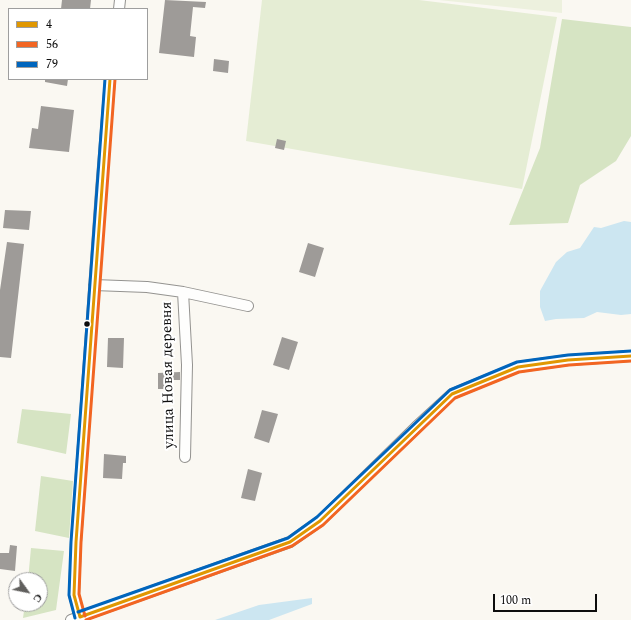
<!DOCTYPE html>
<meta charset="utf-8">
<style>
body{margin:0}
#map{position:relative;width:631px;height:620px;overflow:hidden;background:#faf8f2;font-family:Spectral,serif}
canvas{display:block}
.legend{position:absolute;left:8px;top:8px;width:140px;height:72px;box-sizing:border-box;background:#fff;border:1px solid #9e9e9e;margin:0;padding:5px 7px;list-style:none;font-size:12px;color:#0d0d0d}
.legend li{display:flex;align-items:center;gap:8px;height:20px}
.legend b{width:20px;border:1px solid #9e9e9e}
.north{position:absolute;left:8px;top:572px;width:40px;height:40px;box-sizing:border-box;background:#fff;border:1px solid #9e9e9e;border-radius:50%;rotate:123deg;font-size:11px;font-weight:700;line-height:16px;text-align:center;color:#0d0d0d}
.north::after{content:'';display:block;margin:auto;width:14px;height:18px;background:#605f5d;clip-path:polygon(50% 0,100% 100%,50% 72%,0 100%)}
.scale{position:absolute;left:493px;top:594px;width:104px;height:18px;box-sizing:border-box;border:2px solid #0d0d0d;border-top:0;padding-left:5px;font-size:12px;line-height:14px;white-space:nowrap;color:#0d0d0d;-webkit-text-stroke:3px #fff;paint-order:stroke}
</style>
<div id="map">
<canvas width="631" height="620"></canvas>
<ul class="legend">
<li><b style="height:5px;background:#e09701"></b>4</li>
<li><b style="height:5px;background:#f26522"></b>56</li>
<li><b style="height:5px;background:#0065bd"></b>79</li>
</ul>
<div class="north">С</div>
<div class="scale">100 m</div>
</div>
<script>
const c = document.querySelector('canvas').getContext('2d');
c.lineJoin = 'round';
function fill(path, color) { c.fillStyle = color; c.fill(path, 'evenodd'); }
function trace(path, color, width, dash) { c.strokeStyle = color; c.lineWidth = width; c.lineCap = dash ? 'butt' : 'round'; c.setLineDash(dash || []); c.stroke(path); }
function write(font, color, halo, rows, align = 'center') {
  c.font = font + ' Spectral,serif'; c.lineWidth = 4; c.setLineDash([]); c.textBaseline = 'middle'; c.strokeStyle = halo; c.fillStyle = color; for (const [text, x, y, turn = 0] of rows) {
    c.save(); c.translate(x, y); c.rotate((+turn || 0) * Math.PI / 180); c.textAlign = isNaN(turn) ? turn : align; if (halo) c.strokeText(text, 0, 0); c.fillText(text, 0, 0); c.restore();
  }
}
fill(new Path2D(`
 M262 0H419L557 17 522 189 246 141Z`), '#e5edd4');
fill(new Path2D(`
 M562 19 631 27V136L616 161 580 185 568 223 509 225 540 148Z
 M22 409 71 414 66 454 17 443Z
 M41 476 73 481 69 538 35 531Z
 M31 548 64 551 56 610 23 618 25 604H40V580H28Z`), '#d6e4c3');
fill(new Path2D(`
 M439 0H562V13Z`), '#edf1de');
fill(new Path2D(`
 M624 221 631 222V314L621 315 597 312 584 318 556 319 545 321 540 307V291L556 262 567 252 580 248 594 227 601 228Z
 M312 598V604L269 620H215L259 605Z`), '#cce6f1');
fill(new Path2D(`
 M62 0H91L90 9H61Z
 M165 0 206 2 205 8 193 7 190 36 196 37 194 57 159 53Z
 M214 59 229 61 228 73 213 71Z
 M45 79H68L67 86 45 82Z
 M41 106 74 110 69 152 29 148 32 128 38 129Z
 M277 139 286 141 284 150 275 148Z
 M5 210 31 211 29 230 3 228Z
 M7 242 24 244 11 358 0 357V290Z
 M308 243 324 248 315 277 299 272Z
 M282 337 298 342 289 370 273 365Z
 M108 338H124L123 368 107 367Z
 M180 372V380H172L173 389H158V373Z
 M262 410 278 414 269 443 254 438Z
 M104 454 126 456V463H123L122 479 103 478Z
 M248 469 262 473 255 501 241 498Z
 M10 545 17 546 15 571 0 569V553H9Z`), '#9e9b98');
const minor = new Path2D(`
 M119 9 120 0
 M94 285 147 287 183 292 248 306
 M183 292 187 365 185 457
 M80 617 74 595 76 542 101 191 110 79
 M71 620 290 542 320 521 416 427 452 394 518 367 568 360 631 356`);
trace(minor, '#949390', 12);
trace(minor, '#fefefd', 10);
trace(new Path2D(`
 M80 617 290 542 320 521 452 394 518 367 568 360 631 356
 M80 617 74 595 76 542 110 79`), '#e09701', 3);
trace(new Path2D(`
 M85 616 79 594 81 542 115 79
 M86 620 292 546 323 525 455 398 519 372 569 365 631 361`), '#f26522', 3);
trace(new Path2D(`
 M78 612 288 538 317 517 450 390 517 362 568 355 631 351
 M75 618 69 595 71 542 105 79`), '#0065bd', 3);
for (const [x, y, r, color] of [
 [87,324,3.5,"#0d0d0d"]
]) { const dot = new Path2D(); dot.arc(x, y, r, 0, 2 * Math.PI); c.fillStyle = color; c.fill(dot); trace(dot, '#fff', 1.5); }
write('15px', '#0d0d0d', '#fff', [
 ["улица Новая деревня",169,375,-91]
]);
</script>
